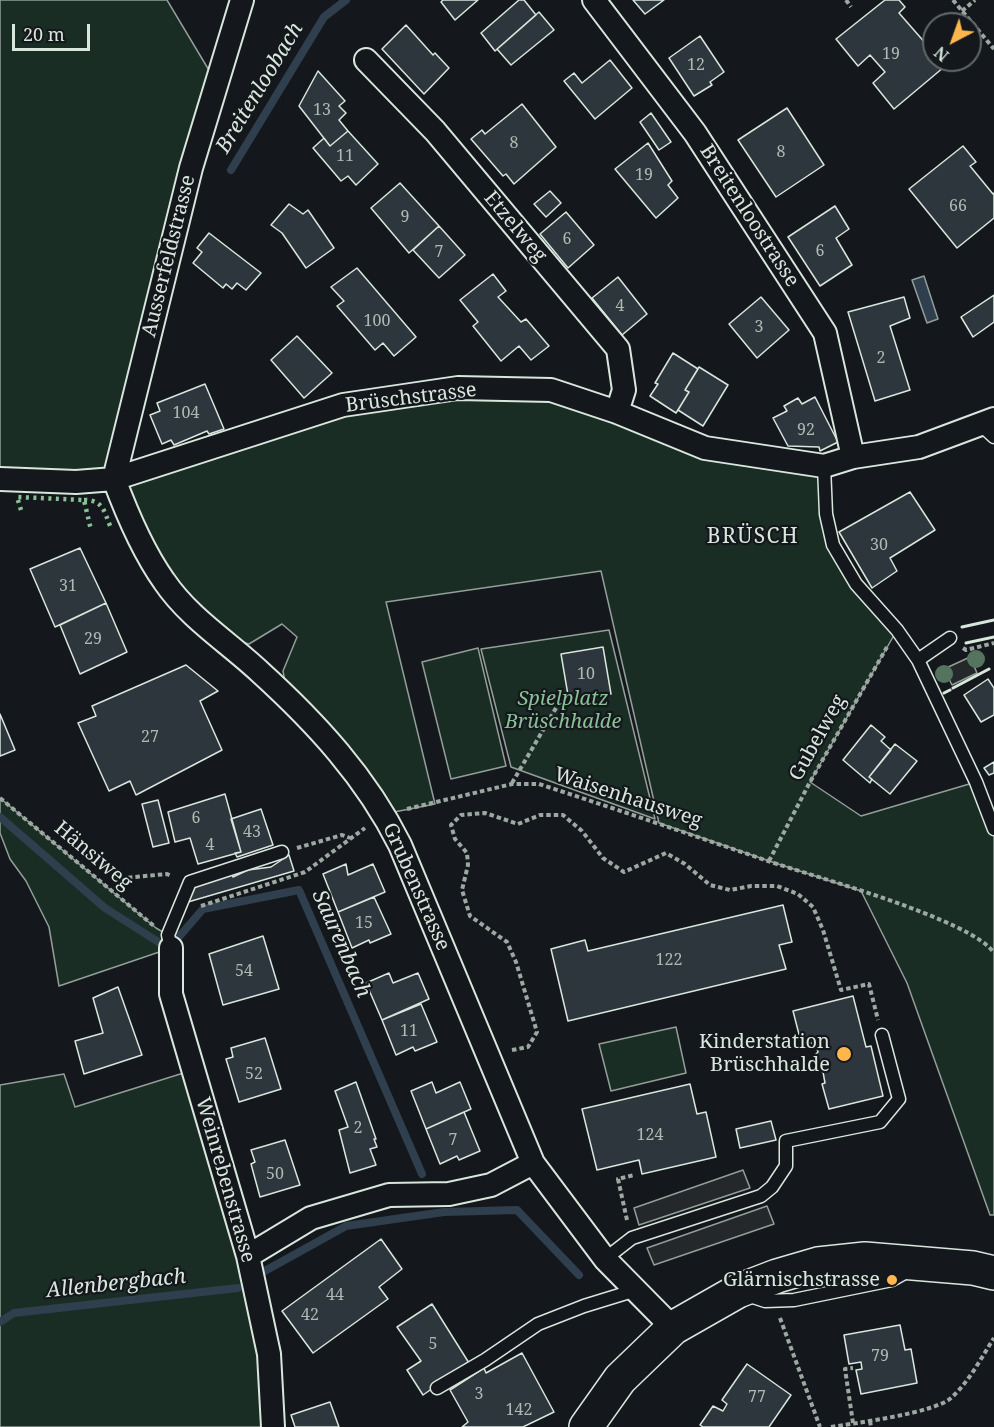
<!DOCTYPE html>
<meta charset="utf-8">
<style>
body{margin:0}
#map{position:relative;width:994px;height:1427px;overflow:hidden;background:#14181c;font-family:"Noto Serif",serif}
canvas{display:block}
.north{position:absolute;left:922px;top:12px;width:60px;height:60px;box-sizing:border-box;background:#14181c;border:2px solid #626a69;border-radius:50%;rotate:221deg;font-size:16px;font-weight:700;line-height:24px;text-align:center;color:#d8e6dc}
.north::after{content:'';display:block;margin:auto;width:21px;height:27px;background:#ffb74d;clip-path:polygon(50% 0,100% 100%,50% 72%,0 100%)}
.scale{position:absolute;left:12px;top:24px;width:78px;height:27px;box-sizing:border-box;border:3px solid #d8e6dc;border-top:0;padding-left:8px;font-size:18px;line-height:21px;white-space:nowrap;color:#d8e6dc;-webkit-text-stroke:4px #14181c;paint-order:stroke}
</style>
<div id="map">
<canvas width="994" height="1427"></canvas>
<div class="north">N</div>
<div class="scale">20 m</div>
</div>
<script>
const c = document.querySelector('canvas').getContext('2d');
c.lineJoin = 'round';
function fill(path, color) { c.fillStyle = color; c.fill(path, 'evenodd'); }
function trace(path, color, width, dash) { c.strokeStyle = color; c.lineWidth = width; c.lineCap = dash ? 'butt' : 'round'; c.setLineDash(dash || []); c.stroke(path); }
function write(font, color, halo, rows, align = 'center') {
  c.font = font + ' "Noto Serif",serif'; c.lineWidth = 4.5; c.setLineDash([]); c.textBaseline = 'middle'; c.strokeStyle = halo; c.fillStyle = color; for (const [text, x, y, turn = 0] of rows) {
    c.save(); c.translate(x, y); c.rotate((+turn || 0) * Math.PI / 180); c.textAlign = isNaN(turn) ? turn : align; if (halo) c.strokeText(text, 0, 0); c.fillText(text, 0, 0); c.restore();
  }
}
const green = new Path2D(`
 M0 0H167L216 82 114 478 343 405 551 390 705 448 824 466 833 545 897 630 810 782 861 816 976 782 994 829V1215H990L907 983 861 891 769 861 659 823 601 571 386 602 435 804 384 814 288 698 283 671 297 637 282 624 249 644 216 635 192 615 113 479H0Z
 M609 630 655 819 511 767 481 649Z
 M478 648 506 766 451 779 422 662Z
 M0 798 156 928 168 935 171 948 59 986 49 927 26 881 10 859 0 833Z
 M676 1027 686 1073 611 1091 599 1044Z
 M193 1070 248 1256 273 1427H0V1085L64 1074 75 1107Z`);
fill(green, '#1a2d24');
trace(green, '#939e99', 1.5);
const parking = new Path2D(`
 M970 657 977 673 952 685 944 669Z
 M743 1170 750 1188 639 1225 634 1208Z
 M767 1206 774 1224 654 1265 647 1248Z`);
fill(parking, '#24282b');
trace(parking, '#939e99', 1.5);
const water = new Path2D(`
 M924 276 938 319 927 323 912 280Z`);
fill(water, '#2f3f4d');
trace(water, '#939e99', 1.5);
trace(new Path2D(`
 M231 170 324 17 346 0
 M0 817 105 908 160 943 178 938 203 909 299 890 422 1174
 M263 1272 346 1226 444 1212 517 1210 579 1275
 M0 1322 14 1313 238 1288`), '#2f3f4d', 8);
const building = new Path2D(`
 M443 0H478L455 20 441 2Z
 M519 0H524L536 15 495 51 481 33Z
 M633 0H664L645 14Z
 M885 0H899L905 7 899 13 934 53V60H948L950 62 894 109 873 83 885 72 870 55 858 66 836 39Z
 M539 12 554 30 511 65 497 49Z
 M406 25 433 55 435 53 449 68 424 94 382 49Z
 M700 36 724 72 710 82 712 85 694 96 669 58Z
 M610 60 632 88 595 119 564 81 574 73 582 83Z
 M318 71 345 101 339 106 346 113 339 120 348 131 330 146 299 106Z
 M522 104 556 147 514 184 506 174 503 176 471 139 482 130 485 134Z
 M787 108 824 165 776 197 738 140Z
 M651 113 671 142 659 150 640 122Z
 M348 131 378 164 356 185 348 176 341 181 313 148 324 138 330 146Z
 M648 143 672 181 668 185 678 198 656 218 615 169Z
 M963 146 976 162 970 166 993 194 994 193V218L957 248 909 189Z
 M400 183 439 226 409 253 371 208Z
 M550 191 561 203 546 217 534 204Z
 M289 204 303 214 308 210 334 248 306 268 282 233 271 225Z
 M835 206 849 229 836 238 852 265 820 286 788 237Z
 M566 212 594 245 568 268 540 234Z
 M439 226 465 255 439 278 413 250Z
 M209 233 261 273 246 290 237 283 232 289 226 284 223 288 193 263 202 252 197 248Z
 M357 268 416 337 394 356 383 343 375 350 337 306 344 301 331 287Z
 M493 274 506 291 498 297 521 322 526 319 549 346 531 360 519 346 501 361 473 326 478 322 460 300Z
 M618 277 647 314 622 335 592 298Z
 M994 295V322L973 337 961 317Z
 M761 297 789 330 757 358 729 324Z
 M904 297 910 318 890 326 910 390 875 401 848 312Z
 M297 336 332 373 304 398 271 360Z
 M673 353 698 369 685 390 689 392 676 413 650 396 658 384 655 383Z
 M699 367 728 385 703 426 678 410 689 392 685 390Z
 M205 384 224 429 209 434 207 431 174 445 171 440 162 444 150 415 160 411 157 403Z
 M815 397 838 442 820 451 819 447 788 446 773 418 787 411 784 406 798 398 802 404Z
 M910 492 935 530 890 558 897 571 872 588 839 532Z
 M80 548 106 603 55 627 30 569Z
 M106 603 127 652 80 674 60 625Z
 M603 647 611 694 569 701 561 654Z
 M186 665 218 691 200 701 222 750 136 795 130 781 109 791 78 723 96 716 92 706Z
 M988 679 994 688V715L981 722 964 695Z
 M0 714 15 750 0 756Z
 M871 725 885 737 881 741 891 750 869 777 872 779 870 783 843 760Z
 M895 744 917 761 890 794 869 777Z
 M994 762V773L989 775 984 768Z
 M225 794 241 852 198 864 190 838 175 842 168 812Z
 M158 800 169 843 153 847 142 804Z
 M261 809 273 845 237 857 235 853 241 852 231 819Z
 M289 855 294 871 188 902 194 886 231 871 233 877 248 870 271 867Z
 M346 864 348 875 373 864 385 892 338 912 323 874Z
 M374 897 391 934 370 943 369 940 352 948 338 912Z
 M783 905 792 942 779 945 786 969 568 1021 551 949 585 940 588 951Z
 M263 936 279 989 223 1005 209 954Z
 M389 973 393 983 418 973 429 999 382 1020 366 983Z
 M118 987 142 1055 84 1074 75 1041 103 1033 93 998Z
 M853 996 866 1047 871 1046 883 1096 829 1109 822 1084 825 1083 823 1072 818 1070 814 1056 818 1052 815 1042 802 1046 793 1011Z
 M421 1004 437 1042 415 1051 413 1047 396 1055 382 1020Z
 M265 1038 281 1089 239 1102 226 1059 233 1057 231 1048Z
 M356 1082 376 1139H374L377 1147 370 1149 376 1165 350 1173 339 1130 348 1127 335 1091Z
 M432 1082 436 1093 460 1082 471 1109 426 1129 411 1091Z
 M690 1084 697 1114 706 1112 716 1157 642 1174 639 1160 597 1170 582 1109Z
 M464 1112 480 1151 459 1160 457 1156 440 1164 426 1129Z
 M771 1121 776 1140 740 1148 736 1129Z
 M285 1140 300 1185 260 1197 251 1164 255 1162 251 1150Z
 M381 1239 402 1269 379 1287 388 1299 313 1353 282 1311Z
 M432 1304 469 1363 423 1395 407 1370 421 1361 397 1327Z
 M900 1325 905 1350 911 1349 917 1383 861 1394 856 1370 862 1369 861 1362 849 1364 844 1335Z
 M522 1353 554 1412 523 1427H462L468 1422 450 1390 484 1368 486 1373Z
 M747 1364 791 1395 769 1427H703L700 1425 713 1406 723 1411 727 1404 722 1400Z
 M330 1402 339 1427H295L291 1415Z`);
fill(building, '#2c363c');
trace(building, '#d8e6dc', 1.5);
const lane = new Path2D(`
 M980 424 994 437
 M824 466 826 514 833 545 856 584 897 630 918 660 976 782 994 829
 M918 660 950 638
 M171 948 168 935 190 882 282 852
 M605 1259 632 1238 761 1196 772 1187 786 1166V1141L880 1122 899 1099 882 1035
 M747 1295 765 1301 794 1300 892 1280 908 1271
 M437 1388 485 1360 538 1324 584 1306 636 1290`);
const street = new Path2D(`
 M242 0 191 168 114 479C127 514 142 550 164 581 189 618 228 642 260 672 316 723 366 777 400 845L533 1163 605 1259 673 1328
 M594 0 695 133 825 333 853 457
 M366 60 435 131 618 349 624 390 617 412
 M0 479 76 482 114 479 343 405 458 388 551 390 617 412 705 448 824 466 853 457 919 447 994 419
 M171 948V994L248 1256 269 1354 273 1427
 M248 1256 311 1218 389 1195 449 1194 491 1185 533 1163`);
const secondary = new Path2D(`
 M586 1427 620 1379 673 1328 738 1291 777 1276 818 1264 865 1259 973 1268 994 1273`);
trace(lane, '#d8e6dc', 15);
trace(street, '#d8e6dc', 26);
trace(secondary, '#d8e6dc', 36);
trace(new Path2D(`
 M846 0 851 7
 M953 0 994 49
 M962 11 975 0
 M963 648 966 650 994 643
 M512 783 556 708
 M0 798 154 926
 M407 809 512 784H539C616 809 692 835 768 861 812 876 973 920 994 953
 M297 848 342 835 350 838
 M769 861 810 782 887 647
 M113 879 167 874 172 876
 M201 906 305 872 365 828
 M512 1050 528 1047 537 1032 516 962 507 942 470 916 462 890 468 865 467 853 455 839 451 825 461 815 485 813 518 824 540 815H563L582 831 603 858 624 872 666 853 685 864 710 885 730 890 751 886H777L798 894 813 907 823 930 841 990 869 984 878 1020
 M627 1220 618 1179 634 1175
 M780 1318 820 1427
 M870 1421 871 1427
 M853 1423 845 1369 853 1368
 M831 1427C856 1423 934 1413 951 1398 969 1382 981 1358 994 1338`), '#9da8a2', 4, [4.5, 3]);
trace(lane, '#14181c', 12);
trace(street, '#14181c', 22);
trace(secondary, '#14181c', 33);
trace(new Path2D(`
 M84 500C104 500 104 512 111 528
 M21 510 17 497 84 500 91 530`), '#8ac095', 4.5, [3, 4.5]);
trace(new Path2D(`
 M962 627 994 620
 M966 643 994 637
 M953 688 989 669
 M944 693 950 690`), '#d8e6dc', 3);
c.fillStyle = '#55745f';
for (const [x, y] of [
 [976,659],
 [944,674]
]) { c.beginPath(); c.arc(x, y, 9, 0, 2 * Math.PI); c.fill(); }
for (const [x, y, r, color] of [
 [844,1054,8,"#ffb74d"],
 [892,1280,6,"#ffb74d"]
]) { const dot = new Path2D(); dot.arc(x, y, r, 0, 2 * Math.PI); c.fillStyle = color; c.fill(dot); trace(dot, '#14181c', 2); }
write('16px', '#adbab4', null, [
 ["19",891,54],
 ["12",696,65],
 ["13",322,110],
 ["8",514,143],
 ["8",781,152],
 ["11",345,156],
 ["19",644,175],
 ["66",958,206],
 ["9",405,217],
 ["6",567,239],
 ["6",820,251],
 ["7",439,252],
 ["4",620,306],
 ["100",377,321],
 ["3",759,327],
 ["2",881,358],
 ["104",186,413],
 ["92",806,430],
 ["30",879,545],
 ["31",68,586],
 ["29",93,639],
 ["10",586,674],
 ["27",150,737],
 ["6",196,818],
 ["43",252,832],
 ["4",210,845],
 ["15",364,923],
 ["122",669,960],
 ["54",244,971],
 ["11",409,1031],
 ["52",254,1074],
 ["2",358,1128],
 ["124",650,1135],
 ["7",453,1140],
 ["50",275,1174],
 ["44",335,1295],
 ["42",310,1315],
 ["5",433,1344],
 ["79",880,1356],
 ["3",479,1394],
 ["77",757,1397],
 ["142",519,1410]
]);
write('20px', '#d8e6dc', '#14181c', [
 ["Breitenloostrasse",749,216,57],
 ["Etzelweg",515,227,50],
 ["Ausserfeldstrasse",169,256,-76],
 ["Brüschstrasse",411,398,-7],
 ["Gubelweg",818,738,-61],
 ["Waisenhausweg",628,798,18],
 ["Hänsiweg",93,856,40],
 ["Grubenstrasse",416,887,66],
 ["Weinrebenstrasse",225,1180,74]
]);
write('italic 20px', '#8ac095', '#14181c', [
 ["Spielplatz",563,699],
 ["Brüschhalde",563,722]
]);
write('20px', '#d8e6dc', '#14181c', [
 ["Kinderstation",830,1042],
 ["Brüschhalde",830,1065],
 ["Glärnischstrasse",880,1280]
], 'right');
write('italic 21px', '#d8e6dc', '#14181c', [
 ["Breitenloobach",260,88,-59],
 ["Saurenbach",341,944,66],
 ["Allenbergbach",116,1284,-6]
]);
c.letterSpacing = '1.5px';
write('21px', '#d8e6dc', '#14181c', [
 ["BRÜSCH",753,537]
]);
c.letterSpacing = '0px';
</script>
